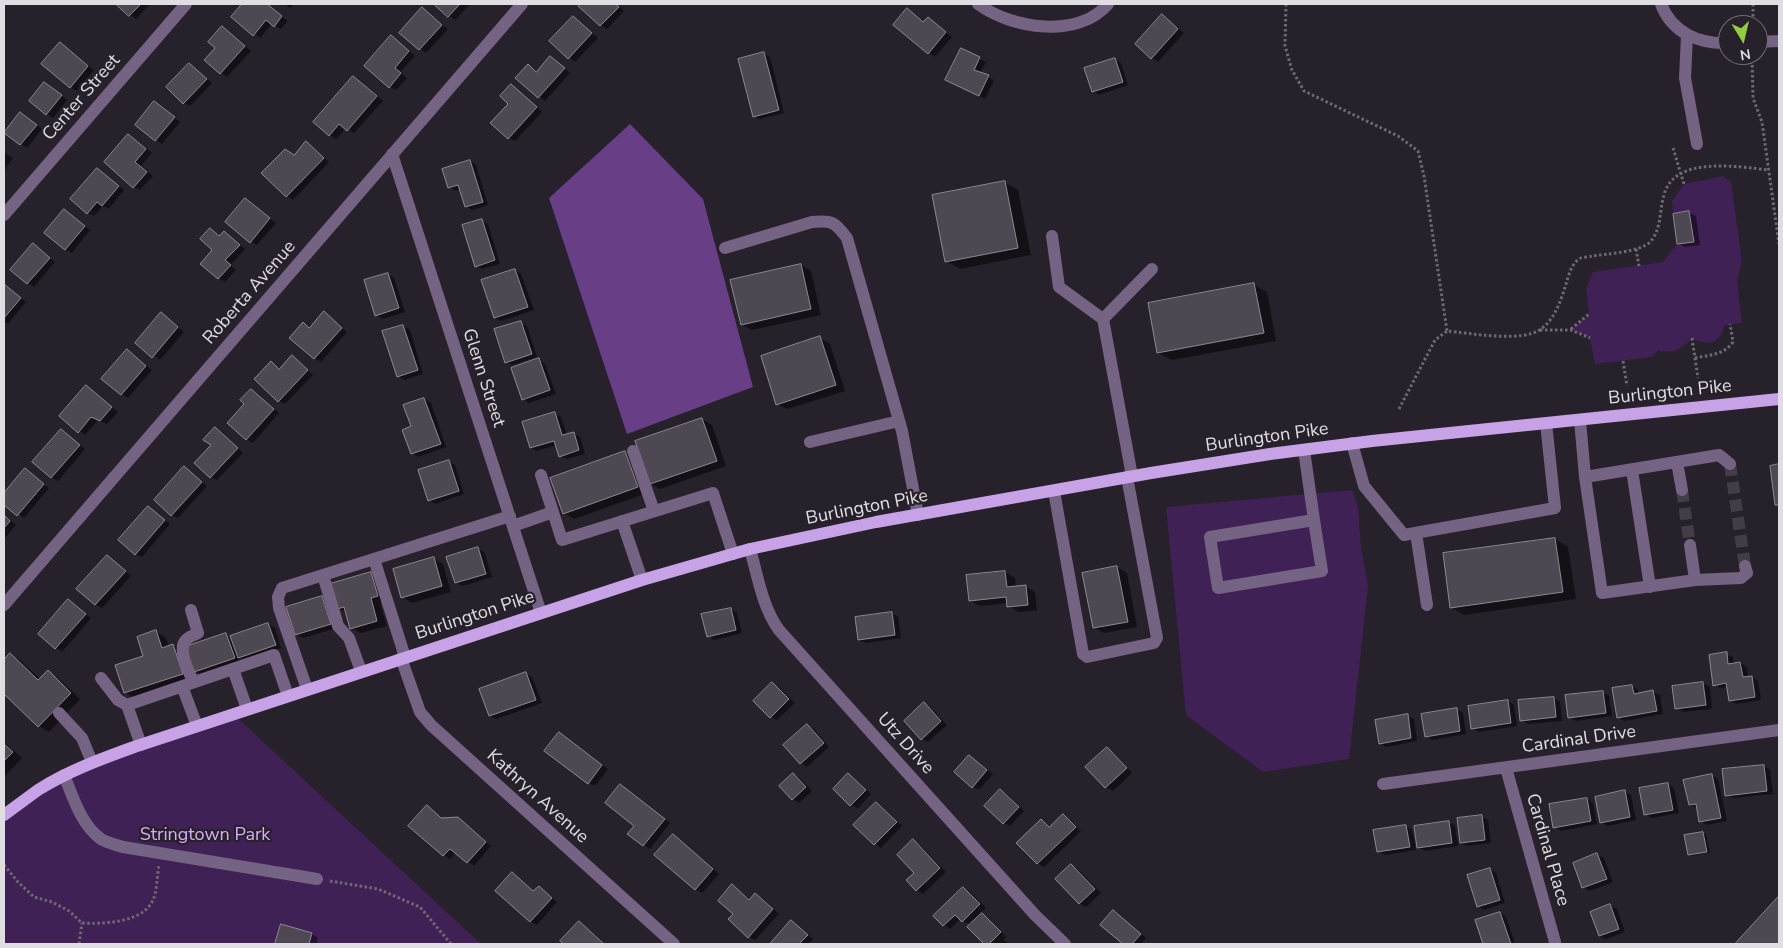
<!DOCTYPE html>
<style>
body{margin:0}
#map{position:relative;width:1783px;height:948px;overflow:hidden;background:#26212a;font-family:"Nunito Sans",sans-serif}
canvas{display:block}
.frame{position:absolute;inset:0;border:5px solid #e0dde3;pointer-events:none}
.north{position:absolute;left:1718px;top:15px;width:50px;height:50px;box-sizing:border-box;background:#26212a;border:1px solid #706c74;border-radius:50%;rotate:171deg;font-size:14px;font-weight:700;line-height:20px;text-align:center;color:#e0dde3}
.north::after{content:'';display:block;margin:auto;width:18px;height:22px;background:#93cc3d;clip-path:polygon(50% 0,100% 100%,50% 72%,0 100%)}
</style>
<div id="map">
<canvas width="1783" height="948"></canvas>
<div class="frame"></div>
<div class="north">N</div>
</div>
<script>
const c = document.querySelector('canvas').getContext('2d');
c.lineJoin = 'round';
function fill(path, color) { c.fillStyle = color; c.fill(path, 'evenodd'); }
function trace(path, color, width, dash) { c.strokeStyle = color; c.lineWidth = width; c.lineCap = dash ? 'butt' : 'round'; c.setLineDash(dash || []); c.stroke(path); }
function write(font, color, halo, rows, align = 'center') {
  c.font = font + ' "Nunito Sans",sans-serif'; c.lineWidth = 4.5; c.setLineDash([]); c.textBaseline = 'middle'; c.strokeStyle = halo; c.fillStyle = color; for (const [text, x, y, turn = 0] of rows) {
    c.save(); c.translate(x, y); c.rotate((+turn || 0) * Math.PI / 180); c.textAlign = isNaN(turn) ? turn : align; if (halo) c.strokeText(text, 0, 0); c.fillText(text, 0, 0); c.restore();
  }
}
fill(new Path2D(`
 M1723 176 1731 182 1742 261 1737 281 1742 323 1725 325C1720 344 1708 347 1692 338 1681 350 1673 354 1658 350L1653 356 1644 358 1595 364 1590 338 1571 330 1589 314 1586 289 1593 272 1663 262 1677 244 1672 201 1684 184Z
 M1352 490 1358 507 1361 547 1368 586 1349 759 1263 772 1186 715 1166 507Z
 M233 714 481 944H4V815L39 789Z`), '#402156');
fill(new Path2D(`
 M630 124 703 199 753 387 627 434 549 198Z`), '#683e87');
fill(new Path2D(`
 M118 4H150L136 19Z
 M244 4H267L288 21 281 29 272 24 260 38 233 17Z
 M284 4H294L290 8Z
 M435 4H470L455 20Z
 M581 4H616L624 11 607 29 601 25 580 6Z
 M423 9 448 29 426 53 401 33Z
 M907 10 925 23 928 18 934 22 952 37 935 57 895 24Z
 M1162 16 1184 33 1158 62 1152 58Z
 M573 17 598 38 575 62 551 41Z
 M223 28 251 51 227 77 206 60 217 48Z
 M397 41 415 56 400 72 407 78 396 90 390 87Z
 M60 44 94 70 77 91 70 87Z
 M764 54 770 57 784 113 760 119 754 116Z
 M551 57 570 73 545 101 517 78 528 66 538 72Z
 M980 59 986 62 980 73 994 80 985 99 953 83 970 75 972 76Z
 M1114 59 1121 63 1128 85 1099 95 1093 91Z
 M190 64 212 83 190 106 184 103Z
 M354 77 383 101 354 133 346 128 336 139 330 135Z
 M511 86 517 89 542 112 515 141 509 138Z
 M51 87 67 100 53 118 47 114Z
 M161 106 180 122 162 144 137 125Z
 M20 113 42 129 27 148 5 132Z
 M129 135 152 153 141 166 153 176 140 190 134 187Z
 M307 143 313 147 329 162 293 200 287 196 263 173 294 155Z
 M4 152 13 158 4 171Z
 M470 161 476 165 488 205 472 210 466 206 460 189 456 191 449 187Z
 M97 169 124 190 109 209 103 206 94 216 88 213Z
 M1004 182 1018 190 1031 255 960 269 946 261Z
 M246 199 276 223 257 245 251 242Z
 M64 210 90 230 72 253 65 249Z
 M1689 213 1696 216 1700 245 1685 247 1678 243Z
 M481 220 488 224 500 264 482 269 476 266Z
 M210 230 220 236 224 232 245 249 231 265 236 270 225 282 219 278Z
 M33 245 55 262 34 287 28 283Z
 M801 265 811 271 821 315 752 330 742 325Z
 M515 270 521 274 534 310 501 321 495 318Z
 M388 274 394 278 405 312 383 319 376 315Z
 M4 285 26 302 8 324 4 322Z
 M1254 285 1267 292 1276 341 1172 360 1158 353Z
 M324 313 347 332 321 362 315 358 303 324 310 328Z
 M167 318 184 332 160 360 137 343Z
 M520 322 527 326 537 357 512 365 506 362Z
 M403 326 410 330 423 374 404 380 398 376Z
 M820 338 830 344 845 391 787 409 777 404Z
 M127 351 152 370 128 398 121 394Z
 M292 357 298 360 313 375 285 404 279 401 272 363 281 369Z
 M539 360 545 364 556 394 529 403 523 399Z
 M86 386 118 412 107 424 98 420 85 435 60 416Z
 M251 390 279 413 253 443 246 439V404Z
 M424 399 431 403 446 447 418 457 412 453V427Z
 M555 413 561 417 567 435 573 433 580 437 585 454 567 459 560 456 557 445 537 451 531 448Z
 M702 419 712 425 726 466 660 489 651 484Z
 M215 429 222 432 243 453 217 480 211 477Z
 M61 430 85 449 58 481 51 477Z
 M625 452 635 458 647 493 574 519 564 513Z
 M449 462 455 465 464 494 435 504 429 500Z
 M184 468 207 486 178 518 172 515Z
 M25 470 49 488 24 518 4 503V495Z
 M148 507 170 524 142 557 136 554Z
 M4 515 16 525 4 539Z
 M1555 539 1568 547 1576 599 1464 615 1451 607 1444 554Z
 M478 549 484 552 492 577 462 586 456 582Z
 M107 556 131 576 102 608 95 604Z
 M434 559 443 564 451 592 412 603 402 597Z
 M1117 567 1127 573 1137 627 1104 633 1094 627Z
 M1005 572 1015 578 1016 587 1025 586 1035 592 1037 610 1019 612 1009 606 1008 603 980 606 970 601Z
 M371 574 381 580 387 601 380 603 387 626 361 633 351 628 347 613 338 608Z
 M322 597 328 601 337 628 303 638 296 635 288 608Z
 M69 601 91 618 62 652 56 648Z
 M731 609 737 613 742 633 714 640 708 636Z
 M892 613 898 617 901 638 866 643 859 640Z
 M268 624 275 628 281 648 245 661 239 657 240 662 201 675 195 671 226 634 230 637Z
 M156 632 166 638 169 647 173 645 183 651 192 679 135 698 125 692Z
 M1726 654 1733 657 1734 664 1740 663 1747 667 1748 678 1752 677 1758 681 1761 700 1736 704 1730 700 1728 687 1720 688 1714 685Z
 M10 655 20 660 41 680 48 672 58 678 80 699 49 732 39 726 4 693V662Z
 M526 674 532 677 542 703 496 719 490 716Z
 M773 684 779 687 795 703 777 720 771 717Z
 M1703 684 1710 687 1712 709 1683 712 1676 708Z
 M1632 686 1638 690 1639 694 1653 692 1660 695 1663 714 1624 721 1618 717Z
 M1602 692 1609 696 1612 716 1576 721 1569 717Z
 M1554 698 1560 702 1562 721 1528 724 1521 720Z
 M1508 701 1514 705 1517 726 1479 732 1472 728Z
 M924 704 930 707 947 725 928 742 922 739Z
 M1456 709 1463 713 1466 734 1433 740 1426 736Z
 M1407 715 1414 719 1417 741 1386 747 1380 743Z
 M807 726 814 729 829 747 807 767 801 763Z
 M565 737 608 769 595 786 589 783Z
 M4 742 22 758 4 777Z
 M1107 749 1113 752 1132 773 1113 791 1106 787 1087 767Z
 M969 756 993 774 979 790 973 787Z
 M1764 766 1770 770 1773 794 1733 798 1726 795Z
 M794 774 800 778 812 791 799 803 792 799Z
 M848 774 854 778 871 794 858 808 851 805Z
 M1712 775 1718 779 1727 821 1707 825 1701 821 1698 808 1690 805Z
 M1667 784 1674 788 1679 813 1652 818 1645 814Z
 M626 789 670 823 650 849 629 834 636 825Z
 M1000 790 1007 794 1024 811 1010 826 1004 823Z
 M1624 792 1631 795 1636 820 1608 826 1602 823Z
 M1587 799 1593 803 1597 824 1561 831 1554 827Z
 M876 804 882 807 902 826 881 848 875 844 855 825Z
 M427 807 443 819H458L465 823 491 846 474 866 456 852 450 859 444 855Z
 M1063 815 1069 819 1081 831 1044 867 1037 863 1042 821 1050 827Z
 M1482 817 1488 820 1491 843 1467 846 1461 842Z
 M1449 822 1455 826 1458 846 1425 851 1418 847Z
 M1406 826 1412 830 1416 850 1385 855 1378 851Z
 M1703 833 1706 834 1710 853 1691 856 1689 854 1685 836Z
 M673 836 719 874 702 893 695 889Z
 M914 841 920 845 946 872 923 894 917 890Z
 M1597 855 1604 858 1613 882 1590 891 1583 887Z
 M1071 865 1078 869 1101 893 1086 907 1079 903Z
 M1490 869 1496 873 1505 903 1484 910 1478 906Z
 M512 874 534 891 539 887 557 902 537 925 530 921Z
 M733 886 751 900 755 895 762 898 779 914 755 940 749 937 735 914Z
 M963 888 970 892 986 908 980 913 988 918 1006 937 1003 940 1010 944H985L969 927 971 925 960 919 950 929 944 925Z
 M1779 898V944H1737Z
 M1610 906 1617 909 1625 932 1606 939 1600 936Z
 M1500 913 1506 917 1515 944H1484L1476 921Z
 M1119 916 1146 938 1141 944H1125L1102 925Z
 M579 922 585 926 605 944H566L562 941Z
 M792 922 813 939 809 944H771Z
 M282 925 312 934 318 938 316 944H276Z`), '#0007');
const building = new Path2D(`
 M116 4H141L129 16Z
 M242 4H267L282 16 274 27 266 20 253 36 231 17Z
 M434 4H460L448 17Z
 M580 4H615L619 7 600 26 578 6Z
 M422 7 442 25 419 50 399 33Z
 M907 8 923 22 928 17 946 32 928 54 893 25Z
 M1162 14 1178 29 1151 59 1135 44Z
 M573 16 592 33 568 59 549 41Z
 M222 26 245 46 220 74 204 60 215 48 208 42Z
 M391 35 409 51 395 68 401 73 389 88 364 66Z
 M60 42 88 66 70 88 41 64Z
 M961 48 980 57 974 70 989 75 979 96 945 80Z
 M764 52 779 110 753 117 738 59Z
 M550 56 565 68 538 98 515 78 528 64 536 72Z
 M1115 58 1123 82 1092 92 1084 68Z
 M189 63 207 79 183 104 166 87Z
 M353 76 377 96 347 131 339 124 329 136 313 122Z
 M44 82 62 95 46 115 29 101Z
 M511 84 537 107 508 139 490 123 508 104 500 96Z
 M154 101 175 117 155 141 135 125Z
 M20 112 37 125 20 145 4 133Z
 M128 134 146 149 135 162 147 172 133 188 104 162Z
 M306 141 324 158 286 197 261 173 285 149 294 155Z
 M470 160 483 202 465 207 458 185 448 188 442 169Z
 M97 168 119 186 102 206 97 202 87 214 70 199Z
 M1005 181 1018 248 945 262 932 195Z
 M245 198 270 218 250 243 225 222Z
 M64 209 85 226 65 250 44 233Z
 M1689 211 1694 242 1677 244 1673 214Z
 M482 219 495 260 475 267 462 225Z
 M210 228 219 236 224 231 240 245 225 260 231 265 218 279 200 264 212 250 200 239Z
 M33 243 50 258 27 284 10 270Z
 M801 264 811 309 741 325 730 280Z
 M515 269 528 307 494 318 481 280Z
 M388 273 399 308 375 316 364 280Z
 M1254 283 1264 333 1157 353 1148 303Z
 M4 284 21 298 4 318Z
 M324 311 342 328 314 359 289 338 303 322 309 328Z
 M161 312 178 327 152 358 135 343Z
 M521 321 532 354 505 363 494 329Z
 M403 325 418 370 397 377 382 331Z
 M820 336 836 385 776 405 761 356Z
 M127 349 146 366 121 395 101 379Z
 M292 355 308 370 278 402 254 379 271 361 279 369Z
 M539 358 550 390 522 400 511 368Z
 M86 385 112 407 100 421 91 417 78 433 59 416Z
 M251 389 274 409 246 440 227 423 244 404 240 400Z
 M424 398 441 444 411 454 402 430 411 426 403 405Z
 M555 412 562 435 574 432 579 450 559 457 554 441 530 448 522 422Z
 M702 418 717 461 650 484 635 441Z
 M215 427 238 448 210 478 194 463 211 445 203 440Z
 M61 429 80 445 51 478 32 462Z
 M625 451 638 487 563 514 550 478Z
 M449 460 459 491 428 501 418 470Z
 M1779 464V505H1775L1770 466Z
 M184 466 202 482 171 516 154 500Z
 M25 468 44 484 17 516 4 505V493Z
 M148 506 165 520 135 555 118 540Z
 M4 515 10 521 4 528Z
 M1555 538 1563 592 1450 608 1443 553Z
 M478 547 486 574 455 583 446 557Z
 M107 555 126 571 95 605 76 589Z
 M434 557 442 586 401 598 393 569Z
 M1117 566 1128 622 1093 628 1082 573Z
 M1005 571 1007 587 1026 585 1028 605 1007 607 1006 597 969 601 966 575Z
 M371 572 378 596 371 598 377 621 350 629 344 607 337 609 330 584Z
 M322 596 331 624 295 635 286 607Z
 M68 599 86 614 55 649 38 634Z
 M731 608 736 630 707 637 701 614Z
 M892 612 895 635 858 640 855 617Z
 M268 623 276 645 238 658 230 636Z
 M156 630 162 648 173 644 183 674 124 693 115 665 143 656 137 637Z
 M226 633 235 658 194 672 185 647Z
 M1727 652 1728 664 1740 662 1743 677 1752 676 1755 697 1729 701 1726 683 1713 686 1709 655Z
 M10 653 38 680 48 670 71 693 38 727 4 694V660Z
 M526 672 536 700 489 716 479 689Z
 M772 682 789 699 770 718 753 701Z
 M1703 682 1706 705 1675 709 1672 686Z
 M1632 685 1634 694 1653 690 1657 711 1617 718 1612 688Z
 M1603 691 1606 713 1568 718 1565 695Z
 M1554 697 1556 717 1520 721 1518 700Z
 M1508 700 1511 723 1471 729 1468 706Z
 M924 702 941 721 921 740 904 721Z
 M1457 708 1460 731 1425 737 1421 714Z
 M1408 714 1411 738 1379 744 1375 720Z
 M807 724 824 743 800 764 783 745Z
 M559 732 602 765 588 784 544 751Z
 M4 744 13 752 4 761Z
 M1107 747 1127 768 1105 788 1085 767Z
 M969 755 987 770 972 788 954 772Z
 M1764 765 1767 791 1725 796 1722 769Z
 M793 773 806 787 792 800 779 786Z
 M848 773 866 790 850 806 833 789Z
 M1712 774 1721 818 1699 822 1696 804 1689 805 1683 780Z
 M1668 783 1673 810 1644 815 1639 788Z
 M620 784 665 819 643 846 627 834 634 826 605 803Z
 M1000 789 1019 807 1003 824 984 806Z
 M1625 790 1630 817 1600 823 1595 797Z
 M1587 798 1591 821 1553 828 1549 804Z
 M876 802 897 822 874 845 853 825Z
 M427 805 441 818 458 817 486 842 467 863 450 849 443 856 408 826Z
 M1063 814 1076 827 1037 864 1016 843 1041 819 1049 827Z
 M1482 815 1485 840 1460 843 1457 818Z
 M1449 821 1452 843 1417 848 1414 826Z
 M1406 825 1410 847 1377 852 1373 830Z
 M1703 832 1707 852 1688 855 1684 835Z
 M673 834 713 869 695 890 654 855Z
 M913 839 940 868 916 891 906 880 914 873 897 855Z
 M1597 853 1607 879 1582 888 1573 863Z
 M1071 864 1095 889 1079 904 1055 879Z
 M1490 868 1500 900 1477 907 1467 875Z
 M512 872 533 891 539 886 552 898 530 922 495 891Z
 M732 884 749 900 755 893 773 909 748 938 728 919 733 914 718 901Z
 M963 887 980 904 962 922 955 915 943 926 933 916Z
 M1779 896V942L1777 944H1735Z
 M1610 904 1619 929 1599 936 1590 912Z
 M1113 910 1141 934 1132 944H1123L1100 925Z
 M1500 912 1511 944H1483L1475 920Z
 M982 913 1001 932 989 944H984L967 927Z
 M791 920 808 935 799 944H770Z
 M579 921 604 944H564L560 941Z
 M281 924 312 933 309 944H275Z`);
fill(building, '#4d4852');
trace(building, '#8d8893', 1);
trace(new Path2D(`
 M1730 464 1745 566
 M1682 490 1690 545`), '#423d46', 12, [12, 6]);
trace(new Path2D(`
 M1286 4 1285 46 1292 70 1304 91 1398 136 1418 151 1424 176 1447 331
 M1753 4V25
 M1752 55 1753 98 1762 122 1779 244
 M1673 148 1684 184
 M1636 249 1639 266
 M1571 329 1589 314
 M1540 330H1571L1590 338
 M1692 338 1698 378
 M1695 358C1709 355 1724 355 1733 342L1730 324
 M1623 361 1627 386
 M1399 409 1435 340 1447 331C1469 333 1523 343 1541 329 1555 319 1561 300 1566 284 1569 275 1571 263 1581 258 1583 257 1589 257 1592 256 1606 254 1640 252 1650 242 1662 229 1659 211 1664 195 1674 155 1739 167 1769 170
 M4 865 18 882 34 897 52 902 69 911 82 923C103 924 143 923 153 900 157 892 157 875 159 865
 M330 881 378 889 420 907 451 944
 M79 944 82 923`), '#6f6a72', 3, [2.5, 2.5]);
trace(new Path2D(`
 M978 4C1012 29 1078 39 1108 4
 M1661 4C1672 33 1699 44 1728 43
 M1687 35 1685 78 1697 144
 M1758 42 1779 41
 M392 154 541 613
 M4 215 186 4
 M1052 236 1059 287 1103 319 1132 476
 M725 248 812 222C832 220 835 222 847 238L902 431 918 515
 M1103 319 1152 269
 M1580 420 1585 477 1602 593 1695 580 1741 578 1747 573 1745 566
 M810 442 899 421
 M1352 443 1364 486 1404 535 1555 508 1546 423
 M1304 450 1314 520 1210 537 1218 588 1322 571 1314 520
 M633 451 654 511
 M1677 462 1682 490
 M1632 470 1650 587
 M541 475 562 540 713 493 733 554
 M1585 477 1719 455 1730 464
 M1054 491 1083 654 1087 657 1154 643 1157 638 1127 477
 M622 521 642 580
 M513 526 553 512
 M1416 533 1427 605
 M1690 545 1695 580
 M750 549C758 577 762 606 779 630L1035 915 1065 944
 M374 559 405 657
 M323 575 338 626 349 638 361 671
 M4 605 522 4
 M191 610 198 633C195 635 190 636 187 639 176 648 189 671 193 682
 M401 658 420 712 431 725 674 944
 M233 669 247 709
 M101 678 118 700 127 705
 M182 686 197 726
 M307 689 279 608 278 597 282 588 510 516
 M59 713 82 738 92 762
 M141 745 127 705 274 655 288 696
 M1506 768 1555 942
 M64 775C73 797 81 825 101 839 107 843 117 845 123 847L317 879
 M1383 784 1779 730`), '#756384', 12);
trace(new Path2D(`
 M4 815C15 807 27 798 38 790 68 771 101 759 134 747L642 580 750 549 876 522 1151 473 1270 454 1372 441 1779 399`), '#c7a2e7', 12);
write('18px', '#e0dde3', '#26212a', [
 ["Center Street",82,98,-49],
 ["Roberta Avenue",250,293,-49],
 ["Glenn Street",483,378,72],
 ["Burlington Pike",1670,393,-6],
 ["Burlington Pike",1267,438,-8],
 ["Burlington Pike",867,508,-11],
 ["Burlington Pike",475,616,-18],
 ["Cardinal Drive",1579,740,-8],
 ["Utz Drive",905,744,48],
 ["Kathryn Avenue",537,797,42],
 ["Cardinal Place",1547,850,74]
]);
write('18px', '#d9acfd', '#26212a', [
 ["Stringtown Park",205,836]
]);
</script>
